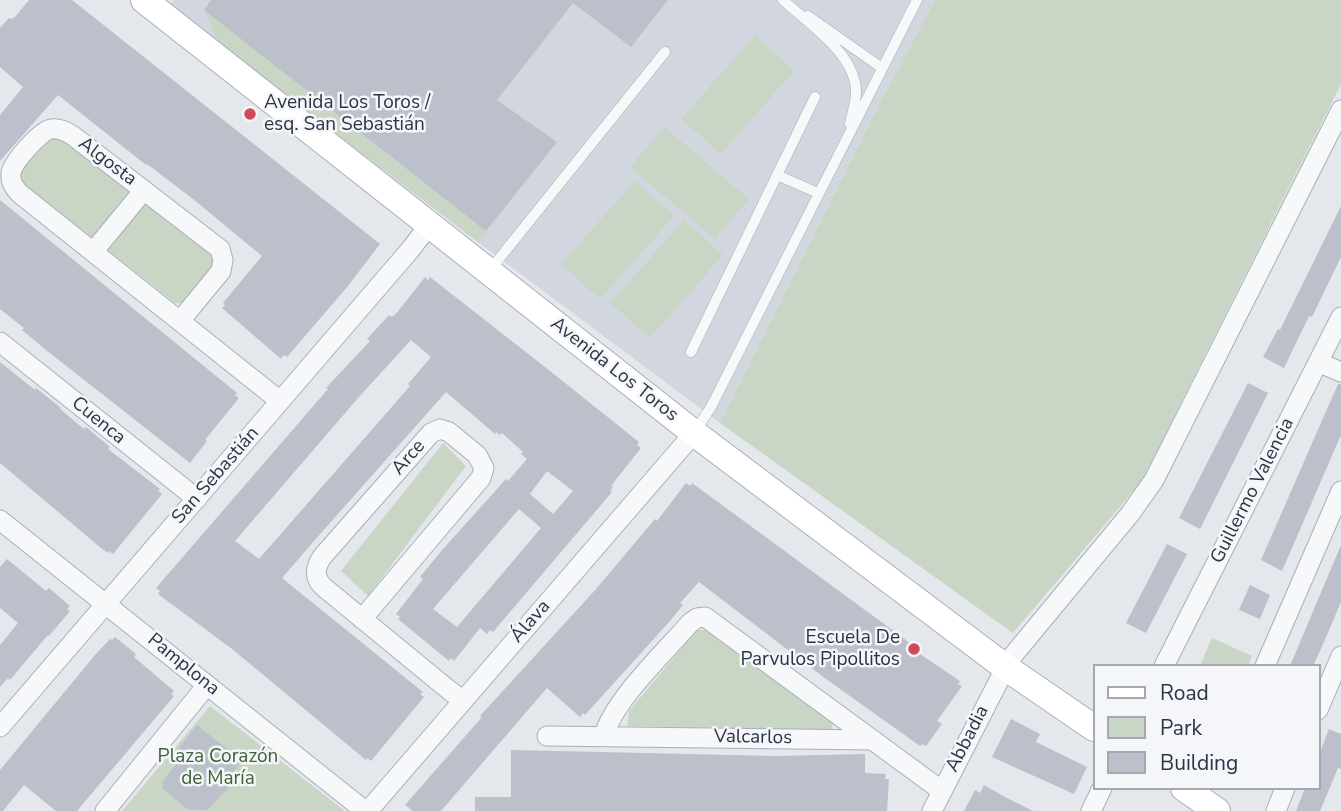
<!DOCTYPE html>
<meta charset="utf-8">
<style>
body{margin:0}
#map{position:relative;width:1341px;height:811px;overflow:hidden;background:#e4e7ec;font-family:"Nunito Sans",sans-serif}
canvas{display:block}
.legend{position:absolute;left:1093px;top:664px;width:228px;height:126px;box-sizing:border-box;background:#f4f6f9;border:2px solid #a4a8b1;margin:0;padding:9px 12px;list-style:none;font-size:21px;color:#2b3445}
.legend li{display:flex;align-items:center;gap:14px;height:35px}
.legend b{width:35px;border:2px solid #a4a8b1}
</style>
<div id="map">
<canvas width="1341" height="811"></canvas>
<ul class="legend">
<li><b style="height:9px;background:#fff"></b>Road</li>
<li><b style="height:19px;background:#c9d6c5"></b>Park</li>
<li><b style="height:19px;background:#bbc0ca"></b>Building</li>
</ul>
</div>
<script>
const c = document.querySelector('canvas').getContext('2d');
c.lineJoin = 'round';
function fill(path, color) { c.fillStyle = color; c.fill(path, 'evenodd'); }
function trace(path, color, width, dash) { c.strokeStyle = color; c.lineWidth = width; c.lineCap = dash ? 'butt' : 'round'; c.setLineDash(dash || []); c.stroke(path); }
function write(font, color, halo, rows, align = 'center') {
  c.font = font + ' "Nunito Sans",sans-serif'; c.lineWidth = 5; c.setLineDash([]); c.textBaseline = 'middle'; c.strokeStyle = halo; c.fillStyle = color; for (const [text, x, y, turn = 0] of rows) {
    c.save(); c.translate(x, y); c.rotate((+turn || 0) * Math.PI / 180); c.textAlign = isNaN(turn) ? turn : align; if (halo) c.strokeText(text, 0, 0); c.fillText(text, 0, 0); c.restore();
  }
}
fill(new Path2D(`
 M173 0H935L880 103 720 423 479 243 170 6Z`), '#d2d6de');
fill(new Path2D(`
 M935 0H1341V84L1141 482 1013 633 720 423 880 103Z
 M204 10 486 231 479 243 219 44Z
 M755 35 794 71 721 154 681 119Z
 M664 127 749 199 715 239 630 167Z
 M53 137 69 138 213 250 216 265 186 304 175 303 20 181V170Z
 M635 181 674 216 600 299 561 264Z
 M684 220 723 255 650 338 610 303Z
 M443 443 466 466 368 596 341 571Z
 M697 630H709L833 723 831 730 627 726 629 711Z
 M1212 638 1252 656 1248 666H1200Z
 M210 706 345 811H122Z`), '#c9d6c5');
fill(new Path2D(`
 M29 0H72L380 244 348 286 287 357 284 355 281 359 222 308 225 305 223 303 262 256 193 199 147 164 146 165 58 95 0 161V115L23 87 0 67V28L9 18 12 19 15 17Z
 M211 0H668L631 47 573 3 497 100 557 142 486 231 204 10Z
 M0 200 237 393 235 395 239 398 205 440 207 441 190 463 46 350 22 330 24 328 0 309Z
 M1341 206V257L1312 317 1309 316 1284 368 1263 357 1278 329 1280 330Z
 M425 277 428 280 430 277 550 371 639 442 637 445 641 448 611 486 613 487 610 491 612 492 493 632 490 630 487 634 480 628 454 661 451 658 449 661 398 619 400 617 396 614 423 579 420 577 443 549 506 479 508 481 527 459 521 454 523 452 502 433 500 435 496 432 495 434 446 392 314 541 282 578 423 692 420 694 424 697 371 761 367 758 366 760 232 649 158 594 160 591 156 588 328 389 326 388 370 341 367 339 389 315 391 317 395 315ZM411 340 431 357 408 384 410 386 259 559 235 541 358 398ZM547 471 573 491 553 514 530 494ZM519 509 541 528 457 627 433 609Z
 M0 362 35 390 36 388 61 408 60 409 84 429 86 427 110 447 108 449 160 489 158 491 162 494 113 554 109 551 108 553 101 548 0 463Z
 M1248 383 1268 393 1200 529 1179 518Z
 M1338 384H1341V435L1282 571 1261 560Z
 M686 483 690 486 692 483 910 643 908 646 960 681 958 684 962 686 937 721 942 724 926 746 922 744 920 746 826 679 699 582 680 603 683 605 670 621 585 715 583 713 580 717 547 688 441 811H413L405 805 482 717 480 716 596 589 655 519 657 521Z
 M1167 544 1187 554 1146 633 1126 623Z
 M1341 545V602L1324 642 1313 666H1290Z
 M7 559 46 591 49 588 70 606 67 609 70 611 49 636 48 635 10 680 8 678 0 687V645L18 623 0 608V567Z
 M1250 585 1270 595 1260 619 1239 610Z
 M115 637 136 654 134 657 174 691 171 694 174 696 77 811H56L24 785 3 811H0V770L95 655 110 639 112 640Z
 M1011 719 1040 734 1036 742 1087 767 1074 794 992 757Z
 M197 725 242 761 234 771 237 779 207 810 187 809 163 789 162 782 184 754 178 749Z
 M1329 729 1341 734V769L1338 768 1320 811H1296L1305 788H1318V757Z
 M511 750 776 756 865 754V773L886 774 885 779H889L887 811H475V797H511Z
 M984 785 1007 798 1033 811H964L975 790 980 793Z`), '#bbc0ca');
const lane = new Path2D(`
 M783 0C809 24 856 54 856 92 856 102 852 114 850 124
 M808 16 882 68
 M777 175 818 193
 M490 270 665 52
 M691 352 815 97
 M694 433 711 407 917 0`);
const street = new Path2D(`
 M93 252 144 190
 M180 321 221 271 223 260 220 249 72 135C65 131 59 128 51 129 40 131 13 162 11 173 10 182 14 187 19 193 106 262 193 332 280 401
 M0 342 197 499
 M1318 362 1341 372
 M0 520 365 811
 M362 619 481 478 484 468 477 455 449 432 440 429 431 433 322 557C314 569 314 580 326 589L444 686 463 701
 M1164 666 1341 317
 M1265 666 1341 491
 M1318 710 1341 656
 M0 727 410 250 430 224
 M547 736 873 740
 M604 736C612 702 666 651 690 623L697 618 705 617 942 791
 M105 811 207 685
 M368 811 694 433
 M932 811 1010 659 1130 514 1154 480 1341 110
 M1091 811 1102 788
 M1276 811 1285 788`);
const secondary = new Path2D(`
 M144 0 694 433 1005 667 1094 728
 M1184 788 1217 811`);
trace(lane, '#a9aeb7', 11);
trace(street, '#a9aeb7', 21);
trace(secondary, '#a9aeb7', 28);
trace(lane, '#f7f8fa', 10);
trace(street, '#f7f8fa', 19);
trace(secondary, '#fff', 26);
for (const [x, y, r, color] of [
 [250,114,7,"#d1495b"],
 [914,649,7,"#d1495b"]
]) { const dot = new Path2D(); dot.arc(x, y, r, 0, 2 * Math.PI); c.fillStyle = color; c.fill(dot); trace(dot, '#f4f6f9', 2.5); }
write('19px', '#2b3445', '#f4f6f9', [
 ["Avenida Los Toros /",264,103],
 ["esq. San Sebastián",264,125],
 ["Escuela De",900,638,"right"],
 ["Parvulos Pipollitos",900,660,"right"]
], 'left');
write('19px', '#2b3445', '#f4f6f9', [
 ["Algosta",107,162,37],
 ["Avenida Los Toros",614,370,38],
 ["Cuenca",98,421,39],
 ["Arce",409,458,-49],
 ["San Sebastián",216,476,-49],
 ["Guillermo Valencia",1253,491,-63],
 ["Álava",531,622,-49],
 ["Pamplona",183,665,39],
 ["Valcarlos",753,738,1],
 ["Abbadia",968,739,-63]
]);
write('19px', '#3f6138', '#f4f6f9', [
 ["Plaza Corazón",218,757],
 ["de María",218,779]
]);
</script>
